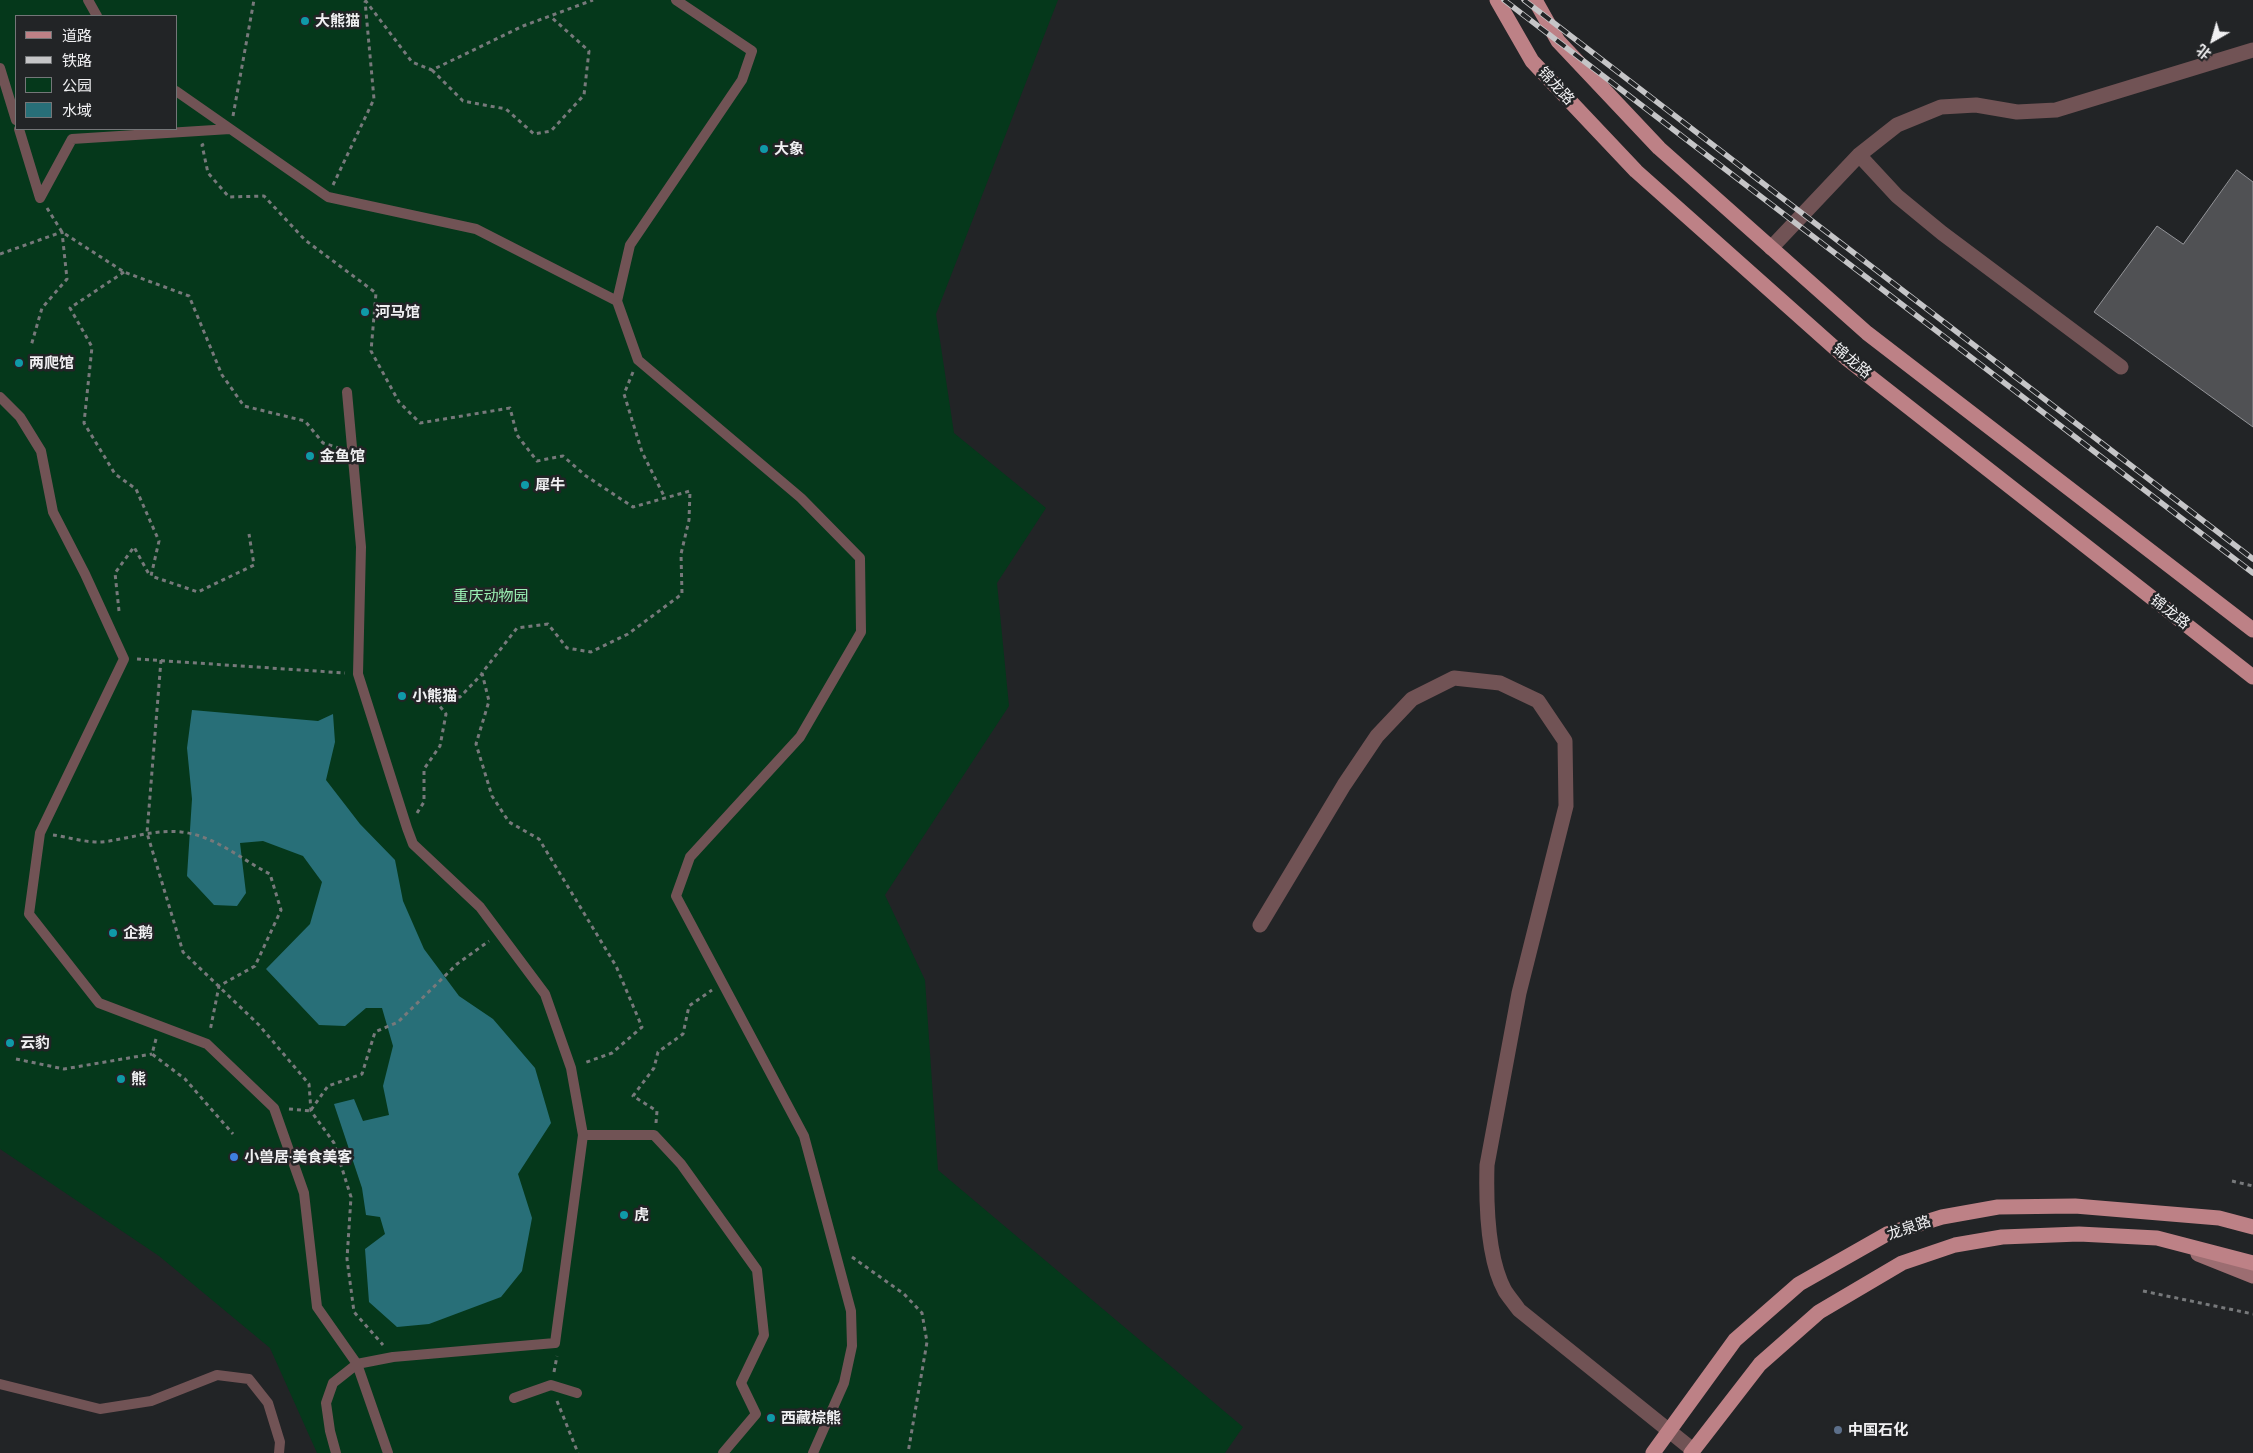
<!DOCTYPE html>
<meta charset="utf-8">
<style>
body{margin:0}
#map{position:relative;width:2253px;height:1453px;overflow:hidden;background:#222426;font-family:"Asap Condensed","Noto Sans SC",sans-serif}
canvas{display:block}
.legend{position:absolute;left:15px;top:15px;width:162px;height:115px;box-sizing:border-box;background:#222426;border:1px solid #747678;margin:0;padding:6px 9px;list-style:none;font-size:15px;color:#f0f0f2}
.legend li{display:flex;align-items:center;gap:10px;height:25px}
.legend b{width:25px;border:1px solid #747678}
.north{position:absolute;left:2188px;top:15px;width:50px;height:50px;-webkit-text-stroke:4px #222426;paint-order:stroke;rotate:218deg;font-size:14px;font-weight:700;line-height:20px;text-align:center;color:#f0f0f2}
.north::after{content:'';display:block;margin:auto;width:18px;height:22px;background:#f0f0f2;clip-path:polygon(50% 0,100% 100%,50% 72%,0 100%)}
</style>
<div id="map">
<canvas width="2253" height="1453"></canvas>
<ul class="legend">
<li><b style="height:6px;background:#bd8186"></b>道路</li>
<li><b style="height:6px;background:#c5c5c7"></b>铁路</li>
<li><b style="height:14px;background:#05381b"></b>公园</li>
<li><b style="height:14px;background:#286f78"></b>水域</li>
</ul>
<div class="north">北</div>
</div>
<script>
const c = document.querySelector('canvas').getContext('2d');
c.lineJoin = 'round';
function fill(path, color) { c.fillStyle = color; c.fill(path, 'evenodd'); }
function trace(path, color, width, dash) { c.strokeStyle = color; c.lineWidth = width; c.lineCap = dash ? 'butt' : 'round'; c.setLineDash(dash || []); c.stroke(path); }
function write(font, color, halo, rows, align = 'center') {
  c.font = font + ' "Asap Condensed","Noto Sans SC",sans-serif'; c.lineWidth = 5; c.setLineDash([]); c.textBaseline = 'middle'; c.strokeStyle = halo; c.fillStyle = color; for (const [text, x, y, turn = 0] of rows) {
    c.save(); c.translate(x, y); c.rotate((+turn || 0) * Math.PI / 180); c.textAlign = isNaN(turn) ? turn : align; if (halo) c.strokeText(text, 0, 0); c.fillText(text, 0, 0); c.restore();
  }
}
fill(new Path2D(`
 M0 0H1058L936 314 954 433 1046 508 997 583 1009 706 885 895 925 980 938 1170 1243 1427 1225 1453H317L270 1348 159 1256 0 1149ZM16 16H176V129H16Z`), '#05381b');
fill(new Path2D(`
 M192 710 318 721 333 714 335 742 326 780 360 824 395 860 403 901 424 949 459 996 493 1019 535 1068 551 1123 518 1174 532 1218 522 1271 501 1297 429 1324 397 1327 369 1302 365 1249 385 1234 380 1217 366 1215 362 1188 334 1104 354 1099 363 1121 389 1115 383 1086 393 1046 382 1008H366L345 1026 319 1025 266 969 310 924 322 882 303 856 263 841 240 843 246 893 237 906 214 905 187 876 192 799 187 748Z`), '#286f78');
const building = new Path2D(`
 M2237 170 2253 182V427L2094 312 2157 226 2183 244Z`);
fill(building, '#505154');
trace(building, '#939498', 1);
trace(new Path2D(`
 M365 0 412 62 432 70 523 26 593 0
 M432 70 463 101 506 109 534 134 551 131 584 95 589 51 550 16
 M233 116 254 0
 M204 144 202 145 208 173 229 197 264 196 305 240 376 293 371 351 399 402 420 423 510 408 517 435 537 461 563 456 586 476 633 507 690 491 689 520 681 554 682 594 628 634 591 652 567 648 548 624 517 628 482 673 489 701 476 744 492 796 509 822 539 839 616 966 642 1027 612 1053 584 1063
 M333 185 374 99 365 1
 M47 208 62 232 124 272 189 296 222 375 244 406 305 421 323 443 339 448
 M0 254 62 232 67 279 42 308 31 346
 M124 272 70 308 92 347 84 423 115 474 136 489 159 541 151 576 198 592 254 565 249 534
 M633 372 624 394 642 452 665 498
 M119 611 115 573 134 547 150 576
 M137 659 345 673
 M161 660 147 833 183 952 259 1025 309 1084 311 1111 334 1143 351 1197 347 1259 354 1312 383 1345
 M417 813 424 802V769L440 746 446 714 430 694 460 697 482 674
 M53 835C68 837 87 843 102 842 129 839 154 829 181 832 214 835 242 860 270 874L281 910 255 966 219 986 210 1031
 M156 1039 152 1054 185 1079 233 1134
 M16 1059 64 1069 152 1054
 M289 1109 311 1111
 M311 1110 328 1086 362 1074 375 1032 398 1022 457 964 489 941
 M656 1123 657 1111 633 1096 654 1068 658 1052 683 1034 689 1006 712 990
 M2232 1181 2253 1186
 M852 1257 904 1294 922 1313 927 1342 908 1453
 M2143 1291 2253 1314
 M554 1372 557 1356
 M557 1401 578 1453`), '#77797b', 3, [4, 4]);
trace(new Path2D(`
 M88 0 97 16
 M676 0 752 51 742 80 630 245 617 301 638 360 801 498 860 558 861 632 800 737 690 857 676 896 804 1136 851 1311 852 1346 844 1383 813 1453
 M0 68 16 120
 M176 91 328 197 476 229 617 301
 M19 129 40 198 72 139 230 129
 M0 397 20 417 41 451 53 512 85 574 124 659 40 833 29 914 99 1003 207 1044 274 1108 304 1193 317 1307 357 1364 388 1453
 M583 1135H654L681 1164 757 1270 764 1335 741 1383 756 1414 723 1453
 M0 1384 100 1409 151 1401 217 1375 249 1379 268 1403 280 1442 279 1453
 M514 1398 551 1385 577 1393
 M336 1453 330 1431 326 1403 333 1383 357 1364 393 1357 555 1343 583 1135 571 1068 545 994 480 907 413 844 407 828 358 674 361 547 347 392`), '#715355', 10);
trace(new Path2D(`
 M1859 155 1897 196 1942 233 2121 367
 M1771 248 1859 155 1897 125 1941 107 1976 105 2017 112 2056 110 2253 50
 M1260 925 1344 785 1377 736 1412 699 1454 678 1500 683 1538 701 1565 741 1566 806 1519 993 1487 1165C1486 1202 1487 1258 1505 1291 1509 1297 1514 1303 1519 1310L1693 1450`), '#715355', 15);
trace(new Path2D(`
 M2198 1254 2253 1276`), '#9c6d71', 15);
trace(new Path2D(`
 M1497 0 1532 61 1636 171 1846 358 2253 677
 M1535 0 1558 41 1659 148 1867 333 2253 630
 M1653 1453 1735 1340 1799 1284 1887 1234 1942 1217 1998 1207 2075 1206 2219 1218 2253 1227
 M1691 1453 1760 1364 1819 1312 1902 1263 1955 1245 2002 1237 2079 1234 2157 1238 2253 1263`), '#bd8186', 15);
const rail = new Path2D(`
 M1504 0 2253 573
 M1524 0 2253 559`);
trace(rail, '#c5c5c7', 5.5);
trace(rail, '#222426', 4, [11]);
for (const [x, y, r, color] of [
 [305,21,5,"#0f9aa8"],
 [764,149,5,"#0f9aa8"],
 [365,312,5,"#0f9aa8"],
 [19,363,5,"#0f9aa8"],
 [310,456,5,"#0f9aa8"],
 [525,485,5,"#0f9aa8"],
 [402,696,5,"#0f9aa8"],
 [113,933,5,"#0f9aa8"],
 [10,1043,5,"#0f9aa8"],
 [121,1079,5,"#0f9aa8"],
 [234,1157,5,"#3f7fe0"],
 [624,1215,5,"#0f9aa8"],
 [771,1418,5,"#0f9aa8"],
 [1838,1430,5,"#5c6f8a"]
]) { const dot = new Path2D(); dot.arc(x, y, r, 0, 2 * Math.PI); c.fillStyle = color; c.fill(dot); trace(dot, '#222426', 2); }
write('bold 15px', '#f0f0f2', '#222426', [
 ["大熊猫",315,21],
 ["大象",774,149],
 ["河马馆",375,312],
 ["两爬馆",29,363],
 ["金鱼馆",320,456],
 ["犀牛",535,485],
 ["小熊猫",412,696],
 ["企鹅",123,933],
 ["云豹",20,1043],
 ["熊",131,1079],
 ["小兽居·美食美客",244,1157],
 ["虎",634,1215],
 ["西藏棕熊",781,1418],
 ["中国石化",1848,1430]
], 'left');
write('15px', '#f0f0f2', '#222426', [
 ["锦龙路",1556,86,47],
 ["锦龙路",1852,361,39],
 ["锦龙路",2170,612,38],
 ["龙泉路",1909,1228,-19]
]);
write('15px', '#9af0b3', '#222426', [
 ["重庆动物园",491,596]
]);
</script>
